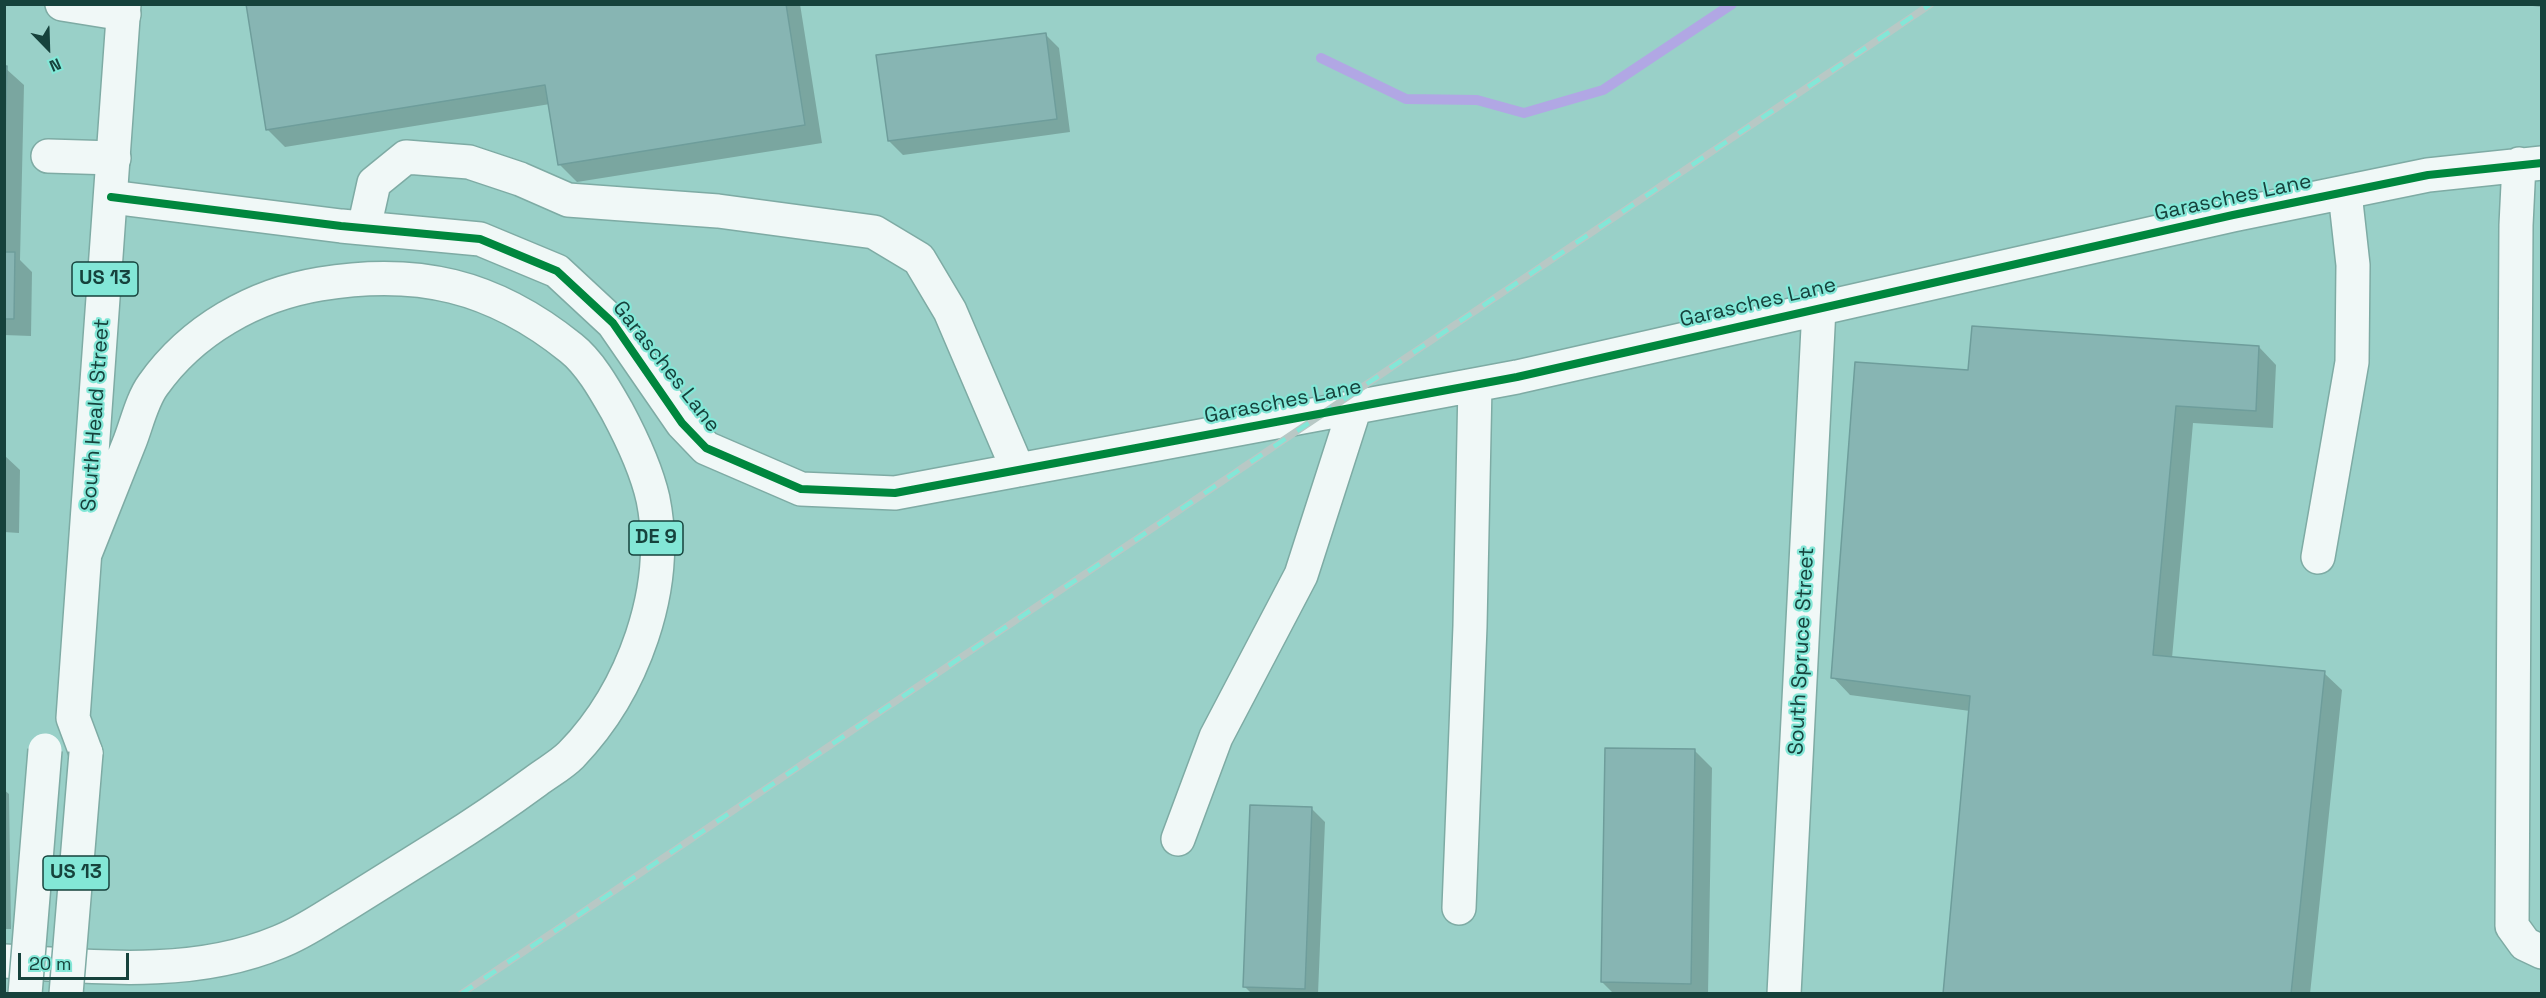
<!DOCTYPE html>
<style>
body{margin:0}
#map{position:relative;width:2546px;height:998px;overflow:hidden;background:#99d0c8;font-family:"Space Grotesk",sans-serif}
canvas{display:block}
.frame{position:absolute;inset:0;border:6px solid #16423c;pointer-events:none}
.north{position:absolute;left:18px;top:18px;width:60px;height:60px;-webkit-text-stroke:4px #83e7d7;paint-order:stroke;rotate:157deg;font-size:16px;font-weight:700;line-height:24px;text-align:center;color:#16423c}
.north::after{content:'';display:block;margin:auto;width:21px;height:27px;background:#16423c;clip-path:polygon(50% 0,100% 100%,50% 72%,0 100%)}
.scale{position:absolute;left:18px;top:953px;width:111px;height:27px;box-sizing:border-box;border:3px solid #16423c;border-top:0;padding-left:8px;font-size:18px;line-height:21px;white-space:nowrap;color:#16423c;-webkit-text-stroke:4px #83e7d7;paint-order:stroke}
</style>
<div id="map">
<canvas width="2546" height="998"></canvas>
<div class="frame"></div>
<div class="north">N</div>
<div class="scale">20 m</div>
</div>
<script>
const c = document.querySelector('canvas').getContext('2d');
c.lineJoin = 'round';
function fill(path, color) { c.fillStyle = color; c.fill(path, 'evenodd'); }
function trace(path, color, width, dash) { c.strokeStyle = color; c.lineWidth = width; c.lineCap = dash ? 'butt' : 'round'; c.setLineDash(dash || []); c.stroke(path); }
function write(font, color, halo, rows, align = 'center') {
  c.font = font + ' "Space Grotesk",sans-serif'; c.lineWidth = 4.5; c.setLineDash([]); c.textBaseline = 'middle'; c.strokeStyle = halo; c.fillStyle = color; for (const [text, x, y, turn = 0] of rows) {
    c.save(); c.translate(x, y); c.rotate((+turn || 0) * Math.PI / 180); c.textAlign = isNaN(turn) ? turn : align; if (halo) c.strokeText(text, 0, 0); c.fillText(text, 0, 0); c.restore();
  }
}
fill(new Path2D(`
 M247 4H800L822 143 577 182 560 165 550 104 285 147 267 129Z
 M2514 4H2542V7Z
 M1045 34 1059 48 1070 132 903 155 889 141Z
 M4 67 24 85 20 260 32 272 31 336 4 335Z
 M2259 347 2276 365 2273 428 2193 423 2172 658 2324 673 2342 690 2310 994H1944L1970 711 1850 695 1833 677 1970 371Z
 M4 455 20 470 19 533 4 532Z
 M1695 751 1712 768 1708 994H1614L1602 982Z
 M4 790 9 794 11 929H4Z
 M1311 808 1325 822 1318 994H1252L1244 986Z`), '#0003');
trace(new Path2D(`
 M1321 58 1406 99 1477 100 1524 113 1603 90 1732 4`), '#b1a7e4', 10);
const building = new Path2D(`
 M246 4H786L805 125 558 165 545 85 266 130Z
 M1046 33 1057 119 888 141 876 55Z
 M4 66H7L4 185Z
 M4 252H15L14 319H4Z
 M1972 326 2259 346 2256 411 2176 406 2153 655 2325 671 2291 994H1943L1970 696 1831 678 1855 362 1968 370Z
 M1605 748 1695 749 1691 984 1601 982Z
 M1250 805 1312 807 1305 989 1243 987Z`);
fill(building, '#87b5b3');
trace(building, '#6e9d9b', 1.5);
const minor = new Path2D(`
 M62 4 124 14
 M48 156 114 158
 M2519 164 2516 225 2512 926 2525 944 2542 952
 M111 197 341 226 480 239 557 271 613 323 682 423 706 448 801 489 895 493 1517 377 2233 215 2428 175 2542 163
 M364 228 374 183 406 157 469 162 520 179 568 200 718 211 874 232 919 259 950 311 1018 470
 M2318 557 2352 362 2353 265 2345 193
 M1178 839 1216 737 1301 575 1355 407
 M1459 908 1470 626 1475 385
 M1784 994 1819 308`);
const major = new Path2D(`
 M86 753 73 718 124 4
 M4 961C96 967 193 978 279 942 303 933 325 917 347 904 379 884 411 864 443 844 475 824 506 803 536 781 548 772 561 765 571 755 633 691 671 588 653 499 646 468 632 439 617 411 605 390 590 363 571 348 493 285 417 268 320 284 254 295 192 330 153 385 142 400 137 423 130 441 115 479 100 516 85 554`);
trace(minor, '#7eaba4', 36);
trace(major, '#7eaba4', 36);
trace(minor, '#f0f8f7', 33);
trace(major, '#f0f8f7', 33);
const rail = new Path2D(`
 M461 994 1931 4`);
trace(rail, '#b8c8c5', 7);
trace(rail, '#83e7d7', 4.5, [14]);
const majorBridge = new Path2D(`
 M25 994 45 750
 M66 994 86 753`);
trace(majorBridge, '#7eaba4', 36, []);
trace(majorBridge, '#f0f8f7', 33);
trace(new Path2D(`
 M111 197 341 226 480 239 557 271 613 323 682 423 706 448 801 489 895 493 1517 377 2233 215 2428 175 2542 163`), '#00873e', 8);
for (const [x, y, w] of [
 [105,279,66],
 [656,538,54],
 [76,873,66]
]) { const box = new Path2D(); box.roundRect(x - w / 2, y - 17, w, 34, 4.5); c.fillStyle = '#83e7d7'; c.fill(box); trace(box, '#16423c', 1.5); }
write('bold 20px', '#16423c', null, [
 ["US 13",105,279],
 ["DE 9",656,538],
 ["US 13",76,873]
]);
write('21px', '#16423c', '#83e7d7', [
 ["Garasches Lane",2233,198,-12],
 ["Garasches Lane",1758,303,-13],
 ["Garasches Lane",666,367,52],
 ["Garasches Lane",1283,402,-11],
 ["South Heald Street",96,415,-86],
 ["South Spruce Street",1802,651,-87]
]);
</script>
